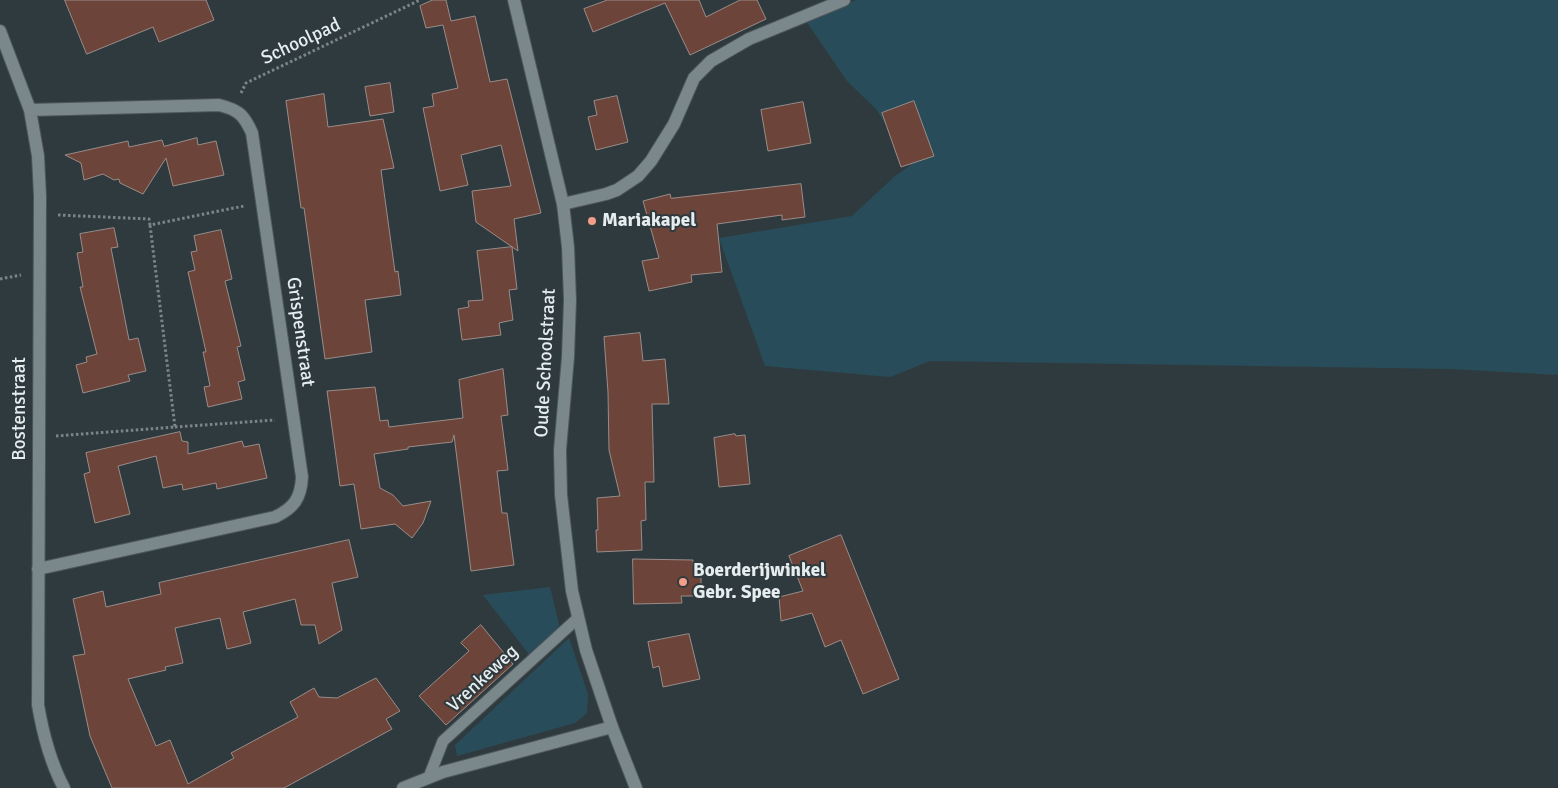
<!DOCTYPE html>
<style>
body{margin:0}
canvas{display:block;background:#2f3a3e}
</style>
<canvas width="1558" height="788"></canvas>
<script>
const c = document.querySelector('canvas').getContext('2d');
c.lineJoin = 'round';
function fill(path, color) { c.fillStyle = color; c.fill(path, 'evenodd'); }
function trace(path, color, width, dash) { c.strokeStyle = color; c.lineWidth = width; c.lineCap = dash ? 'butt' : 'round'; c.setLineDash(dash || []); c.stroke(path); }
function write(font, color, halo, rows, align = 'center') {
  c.font = font + ' Signika,sans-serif'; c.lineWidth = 4; c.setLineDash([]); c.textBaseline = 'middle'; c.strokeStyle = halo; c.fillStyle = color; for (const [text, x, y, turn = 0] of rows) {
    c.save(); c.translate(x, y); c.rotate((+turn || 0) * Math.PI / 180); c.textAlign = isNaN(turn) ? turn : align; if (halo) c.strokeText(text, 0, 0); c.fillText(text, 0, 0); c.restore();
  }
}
fill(new Path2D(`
 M856 0H1558V375L1452 369 930 361 890 377 765 366 719 238 852 216 895 176 911 165 876 109 847 81 806 21Z
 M550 587 560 628 531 657 483 595Z
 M569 638 588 694 587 713 575 723 457 756 455 745Z`), '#284c59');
const building = new Path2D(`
 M65 0H206L214 20 159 42 153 27 87 54Z
 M433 0H446L451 21 475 16 490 82 507 79 541 213 514 219 518 251 476 222 472 191 511 186 501 145 461 155 468 185 440 191 423 108 434 106 432 94 458 88 443 25 426 28 420 6Z
 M608 0H699L706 17 740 0H757L766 19 690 55 665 3 593 32 584 9Z
 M390 83 394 112 370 116 365 87Z
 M324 94 328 127 383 119 394 168 381 170 395 272 398 271 401 295 365 300 372 352 325 359 304 208H301L286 101Z
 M617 96 628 142 596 150 588 117 597 115 594 101Z
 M914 101 934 156 901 167 882 113Z
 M803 102 811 143 768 151 761 110Z
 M197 138 198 145 216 141 224 175 173 186 166 158 143 194 120 183 119 179 114 180 103 174 84 180 81 163 65 155 128 141 129 147 162 140 164 146Z
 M801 184 805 217 782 220V215L717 224 722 272 691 275 692 282 649 291 642 261 659 258 643 201 670 194 671 198Z
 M114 228 118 247 111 248 129 340 138 338 146 371 128 375 130 381 83 393 76 365 87 362 86 357 97 354 80 287H83L77 253 83 252 80 234Z
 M221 230 232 279 225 281 241 346 237 347 245 380 238 382 242 399 208 407 204 387 210 386 203 352H206L188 272 195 270 191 252 197 251 194 236Z
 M512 247 517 289 509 290 513 320 499 323 501 335 462 340 458 309 469 307 468 301 483 300 477 251Z
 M640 333 643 361 665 359 669 404H652L654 482H645L646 520 641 521 642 550 597 552 596 530H598L597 498 620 496 609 450 608 392 604 337Z
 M503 369 508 415 501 416 508 470 497 471 502 513H507L514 565 471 571 454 435 452 442 408 447V449L374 454 380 488 393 495 403 506 431 501 423 523 412 538 395 524 361 529 354 484 340 486 327 391 375 387 380 421 388 420 389 427 463 418 459 380Z
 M180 432 182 441 188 442V454L242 441 244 447 259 444 267 478 217 489 216 483 183 490 182 484 163 488 156 456 118 466 130 514 95 523 84 474 90 472 86 453Z
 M735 434 736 436 745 435 750 484 719 487 714 438Z
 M841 535 899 679 863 694 841 640 825 647 812 613 781 621 779 597 803 591 789 556Z
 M349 540 358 577 332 583 342 630 319 644 315 625H301L295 599 243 612 251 643 240 646 227 649 220 618 175 628 183 663 165 667 166 670 128 679 156 746 170 740 188 784 234 758 231 753 298 717 290 702 314 688 319 697 337 698 376 678 400 711 386 719 392 729 284 788H112L90 736 73 656 85 654 73 599 103 591 106 607 161 594 159 583Z
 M633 559 693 560V565H701V596H681L682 603 634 604Z
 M481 625 513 664 446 725 419 696 469 651 461 643Z
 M689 634 700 679 663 687 659 666 653 668 648 642Z`);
fill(building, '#6d443a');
trace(building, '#998c89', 1);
const service = new Path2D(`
 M429 777 443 741 578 618`);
const minor = new Path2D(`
 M0 31 30 110 38 156 40 196 38 705C43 734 50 762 64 788
 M30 110 219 105C239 110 244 115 252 133L302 477C301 498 294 508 275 517L38 569
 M563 204 606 194 617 190 638 176 651 161 674 124 694 78 711 61 749 39 844 0
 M403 788 443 772 612 727`);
const tertiary = new Path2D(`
 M514 0 563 204 568 247 570 300 568 357 560 450 561 495 572 591 586 650 612 727 636 788`);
trace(service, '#4d565a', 13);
trace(minor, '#4d565a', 14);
trace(tertiary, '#4d565a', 14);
trace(new Path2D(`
 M241 93 246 83 420 0
 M58 215 149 219 150 225 244 206
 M0 279 21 275
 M175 427 275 420
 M56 436 175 427 150 225`), '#7b8487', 3, [2.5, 2.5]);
trace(service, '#7a878b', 11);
trace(minor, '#7a878b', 12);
trace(tertiary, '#7a878b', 12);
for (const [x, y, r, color] of [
 [592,221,5,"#f49e89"],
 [683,582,5,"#f49e89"]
]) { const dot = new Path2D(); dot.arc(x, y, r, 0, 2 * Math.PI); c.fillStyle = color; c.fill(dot); trace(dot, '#2f3a3e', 2); }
write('19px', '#e6edef', '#2f3a3e', [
 ["Schoolpad",301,42,-25],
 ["Grispenstraat",300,332,82],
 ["Oude Schoolstraat",546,363,-87],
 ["Bostenstraat",20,409,-90],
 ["Vrenkeweg",483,679,-43]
]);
write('bold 19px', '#e6edef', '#2f3a3e', [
 ["Mariakapel",602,221],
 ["Boerderijwinkel",693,571],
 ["Gebr. Spee",693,593]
], 'left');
</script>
